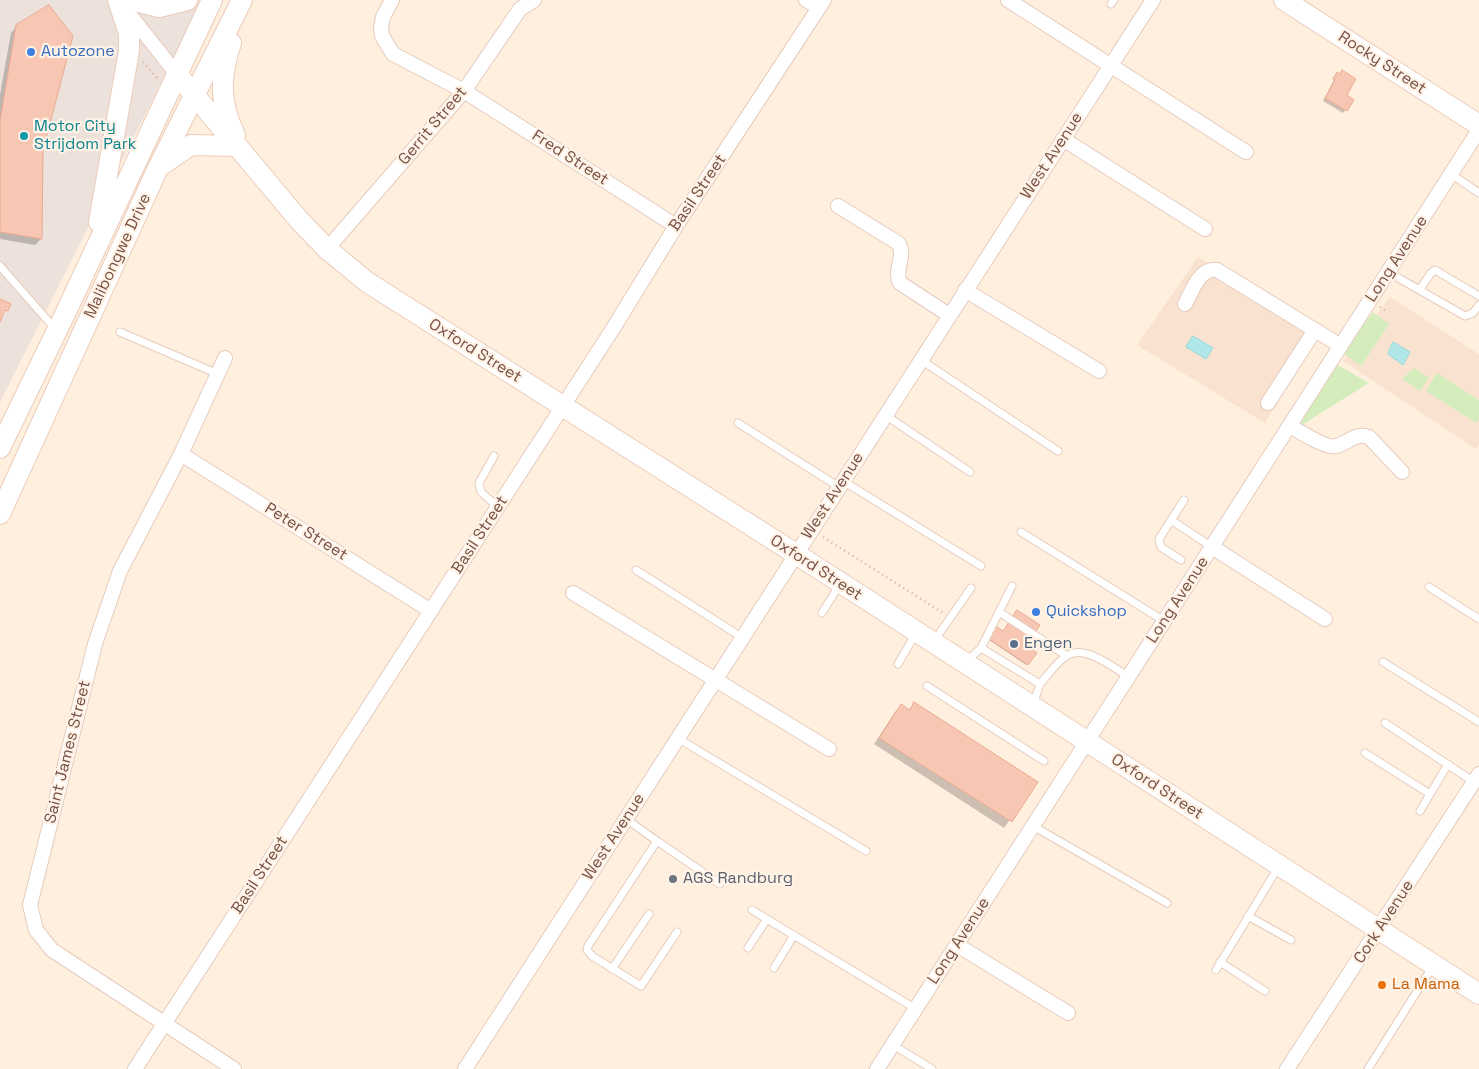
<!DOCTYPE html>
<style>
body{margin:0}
canvas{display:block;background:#ffefde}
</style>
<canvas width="1479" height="1069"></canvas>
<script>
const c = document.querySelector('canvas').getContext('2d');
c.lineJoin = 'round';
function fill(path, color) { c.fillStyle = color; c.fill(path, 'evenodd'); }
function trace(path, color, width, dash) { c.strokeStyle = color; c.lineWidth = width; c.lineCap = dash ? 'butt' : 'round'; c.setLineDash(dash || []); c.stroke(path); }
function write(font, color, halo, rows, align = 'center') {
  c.font = font + ' "Space Grotesk",sans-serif'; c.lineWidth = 4.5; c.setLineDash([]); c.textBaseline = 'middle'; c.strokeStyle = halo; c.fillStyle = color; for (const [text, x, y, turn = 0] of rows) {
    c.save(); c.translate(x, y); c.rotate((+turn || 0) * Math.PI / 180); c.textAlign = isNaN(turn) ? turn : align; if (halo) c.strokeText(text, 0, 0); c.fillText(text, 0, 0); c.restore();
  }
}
fill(new Path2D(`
 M1198 257 1319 335 1265 423 1137 345Z
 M1390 297 1479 354V445L1476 449 1343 361Z`), '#f9e2cf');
fill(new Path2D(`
 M0 0H203L0 402Z`), '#ece1db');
fill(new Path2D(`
 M1373 312 1389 324 1361 366 1343 353Z
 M1334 363 1369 383 1292 431Z
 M1414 368 1429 378 1420 391 1402 379Z
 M1437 373 1479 400V419L1476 423 1426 391Z`), '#d5edbc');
const water = new Path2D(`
 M1193 336 1213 348 1206 359 1186 347Z
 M1393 342 1410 352 1403 365 1388 354Z`);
fill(water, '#b1e7e9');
trace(water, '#96d9dc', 1);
fill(new Path2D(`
 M17 26 42 150 41 239 35 245 0 239V95L11 33Z
 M1337 74 1345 95 1352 100 1343 113 1323 101Z
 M991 624 1035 653 1026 665 983 636Z
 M915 704 1036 782 1004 828 874 744 895 712 901 706 908 710Z`), '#0003');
const building = new Path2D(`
 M49 5 73 36 43 150 42 239 0 232V121L16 25Z
 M1342 70 1356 79 1347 95 1354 100 1347 111 1325 98 1335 80 1333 79 1337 72 1340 74Z
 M0 299 11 304 8 311 5 310 0 322Z
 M1017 610 1040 625 1026 646 1037 653 1028 665 983 635 991 623 1003 631Z
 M914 702 1038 782 1012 822 879 738 901 704 910 710Z`);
fill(building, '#f7c7b3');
trace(building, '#ebab92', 1);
const lane = new Path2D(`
 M1111 4 1114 0
 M1451 174 1479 193
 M0 266 56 330
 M1388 272 1465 316 1473 313 1479 305
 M1420 289 1431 273 1435 270 1479 296
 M120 332 218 374
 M921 360 1058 451
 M885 415 970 472
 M738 423 839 487
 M494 456 479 483 481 492 498 507
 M843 481 981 566
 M1171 520 1212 547
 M1021 532 1164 621
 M1181 560 1161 547 1159 539 1184 500
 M636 570 743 638
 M1429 587 1479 619
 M999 612 1067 656
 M822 613 840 584
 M939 634 971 588
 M981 648 1012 586
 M966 662 981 648 1040 684 1033 705
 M1383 662 1479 722
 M898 664 916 633
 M1040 684C1049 674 1057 661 1068 655 1086 645 1114 668 1129 677
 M927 686 1044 761
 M1385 723 1474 782
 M679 739 866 851
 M1365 753 1430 794
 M1420 811 1448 764
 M626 819 657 841 588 946 587 950 592 956 641 986 677 932
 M1033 826 1167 903
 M657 841 720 884
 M752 910 916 1009
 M1248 916 1291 940
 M748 948 767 919
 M1220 962 1265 991
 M774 968 794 935
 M612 969 649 914
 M1216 970 1279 866
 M893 1045 932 1069
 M1368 1069 1433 966`);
const street = new Path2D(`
 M392 0 383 17 381 28 382 36 393 54 464 91 676 226
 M806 0 819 7
 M1008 0 1246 152
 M126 10 176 73
 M1063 139 1205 229
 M838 206 898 243C907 255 893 270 900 283L949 315
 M327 249 464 91 520 9 534 0
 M965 290 1099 371
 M1185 304C1192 291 1200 267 1217 270L1341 346
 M225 358 181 454 120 571 95 644 30 905 36 930 52 950 234 1069
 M1268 403 1315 330
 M1290 426C1299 431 1327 449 1336 446 1349 443 1355 432 1369 437L1402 472
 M181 454 431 611
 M1212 547 1325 619
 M573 593 829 749
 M957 945 1068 1013
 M135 1069 614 327 676 226 824 0
 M465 1069 1153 0
 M877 1069 1479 130
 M1287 1069 1479 774`);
const secondary = new Path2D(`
 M131 0 159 7 187 0
 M1284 0 1479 125
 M231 43C220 76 219 103 235 135
 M176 73 299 220 327 249 367 282 796 554 1479 994
 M163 164 191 145 237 146
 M99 222 129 51V33L118 0
 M0 448 65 314 212 0
 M0 514 158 168 242 0`);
trace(lane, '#e5cbbd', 9);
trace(street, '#e5cbbd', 16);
trace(secondary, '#ebcbb9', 22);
trace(new Path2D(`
 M143 62 158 79
 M1380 307 1385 310
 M823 537 943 613`), '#dbaa97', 2.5, [1, 4]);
trace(lane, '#fff', 7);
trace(street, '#fff', 14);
trace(secondary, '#fff', 20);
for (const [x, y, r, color] of [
 [31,52,5,"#3f7fe0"],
 [24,136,5,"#0f9aa8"],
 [1036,612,5,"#3f7fe0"],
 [1014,644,5,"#5c6f8a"],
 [673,879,5,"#6b7280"],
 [1382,985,5,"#e8710a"]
]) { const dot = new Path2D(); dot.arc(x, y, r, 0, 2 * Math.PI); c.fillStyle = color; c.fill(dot); trace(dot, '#fff3e7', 2); }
write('16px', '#366cbe', '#fff3e7', [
 ["Autozone",41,52],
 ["Quickshop",1046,612]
], 'left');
write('16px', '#775144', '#fff3e7', [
 ["Rocky Street",1382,63,33],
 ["Gerrit Street",433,126,-50],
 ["West Avenue",1052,156,-57],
 ["Fred Street",570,158,33],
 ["Basil Street",698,193,-56],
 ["Malibongwe Drive",118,256,-65],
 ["Long Avenue",1397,259,-57],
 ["Oxford Street",475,351,32],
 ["West Avenue",833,496,-57],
 ["Peter Street",306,532,32],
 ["Basil Street",480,535,-57],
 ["Oxford Street",816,568,33],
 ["Long Avenue",1178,600,-57],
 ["Saint James Street",68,752,-76],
 ["Oxford Street",1157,787,33],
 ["West Avenue",614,837,-57],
 ["Basil Street",260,875,-57],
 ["Cork Avenue",1384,922,-57],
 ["Long Avenue",959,941,-57]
]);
write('16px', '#0d838f', '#fff3e7', [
 ["Motor City",34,127],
 ["Strijdom Park",34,145]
], 'left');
write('16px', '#4e5e75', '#fff3e7', [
 ["Engen",1024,644]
], 'left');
write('16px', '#5b616d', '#fff3e7', [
 ["AGS Randburg",683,879]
], 'left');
write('16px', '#c56008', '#fff3e7', [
 ["La Mama",1392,985]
], 'left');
</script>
